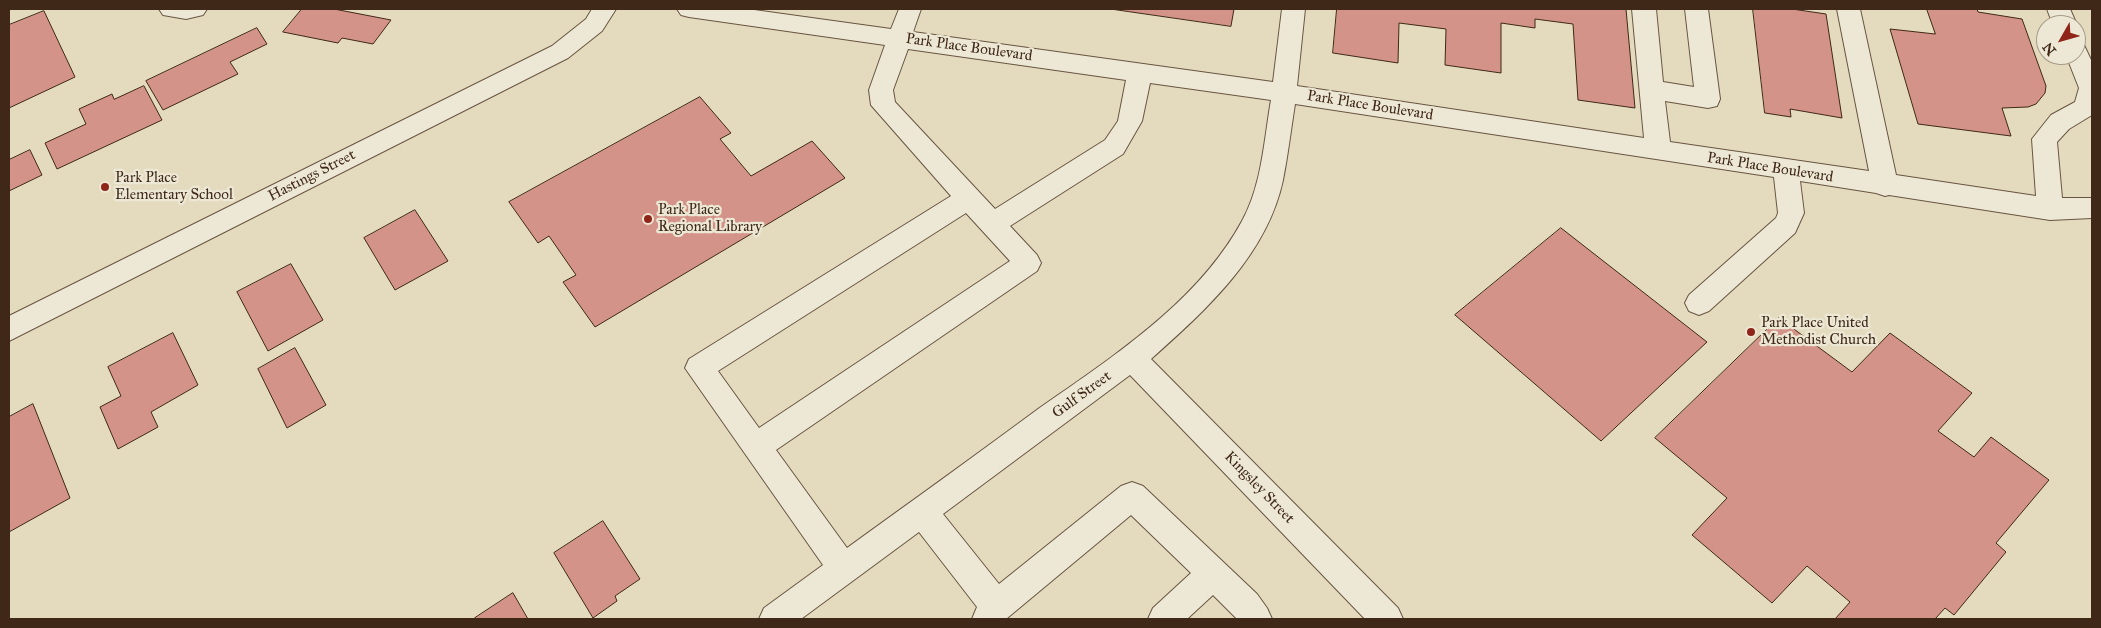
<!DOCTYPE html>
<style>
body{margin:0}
#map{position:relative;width:2101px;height:628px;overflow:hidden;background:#e4dbbf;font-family:"IM FELL Great Primer",serif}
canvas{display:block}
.frame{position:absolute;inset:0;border:10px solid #3f2817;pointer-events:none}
.north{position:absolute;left:2036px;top:15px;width:50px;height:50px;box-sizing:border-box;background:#ede8d5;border:1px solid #a79b89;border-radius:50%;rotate:232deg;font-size:14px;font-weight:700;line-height:20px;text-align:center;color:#3f2817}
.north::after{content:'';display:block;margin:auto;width:18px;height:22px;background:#8f2418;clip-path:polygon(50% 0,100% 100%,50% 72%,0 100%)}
</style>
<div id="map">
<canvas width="2101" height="628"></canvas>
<div class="frame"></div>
<div class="north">N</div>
</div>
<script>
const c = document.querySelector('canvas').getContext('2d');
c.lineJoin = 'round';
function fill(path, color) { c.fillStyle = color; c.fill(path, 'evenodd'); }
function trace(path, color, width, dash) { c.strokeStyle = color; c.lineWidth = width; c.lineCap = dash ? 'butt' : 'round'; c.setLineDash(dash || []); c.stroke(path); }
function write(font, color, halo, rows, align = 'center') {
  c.font = font + ' "IM FELL Great Primer",serif'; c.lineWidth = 4.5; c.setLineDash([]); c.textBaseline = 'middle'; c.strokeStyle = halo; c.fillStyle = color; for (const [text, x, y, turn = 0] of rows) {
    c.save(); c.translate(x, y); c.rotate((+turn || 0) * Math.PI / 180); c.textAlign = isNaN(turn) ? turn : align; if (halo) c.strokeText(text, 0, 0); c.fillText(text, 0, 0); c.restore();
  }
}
const building = new Path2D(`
 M302 9H334L391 20 373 44 342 38 338 43 283 32Z
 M1111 9H1234L1231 26Z
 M1337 9H1626L1635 108 1578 100 1573 24 1535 19V28L1501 23V73L1445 65 1446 29 1399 23 1398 63 1333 53Z
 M1753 9H1792L1826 14 1842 118 1790 109 1791 117 1765 113Z
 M1927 9H1977L1978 12 2022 19 2046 86 2045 93 2036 104 2028 107 2002 108 2011 136 1918 124 1890 29 1935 34Z
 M44 11 75 77 9 108V25Z
 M257 28 267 44 230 62 238 74 163 110 146 81Z
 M144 86 162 120 57 169 45 143 86 124 79 109 112 94 114 99Z
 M700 97 731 133 720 139 751 176 812 141 845 178 595 327 563 282 576 275 549 236 538 243 509 202Z
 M30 150 42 175 9 191V160Z
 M415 210 448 261 395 290 364 238Z
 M1561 228 1707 342 1601 441 1455 315Z
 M291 264 323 320 268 351 237 292Z
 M1779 318 1852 372 1890 333 1972 393 1938 431 1974 457 1991 437 2049 480 1996 543 2006 552 1954 615 1945 608 1935 619H1835L1850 602 1807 566 1772 603 1692 535 1727 498 1655 438Z
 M173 333 198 385 151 412 158 427 118 449 100 407 121 396 108 367Z
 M295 348 326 405 287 428 258 369Z
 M33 404 70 498 9 532V417Z
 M603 521 640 579 615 596 617 601 593 618 554 553Z
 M513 593 528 619H476L475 618Z`);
fill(building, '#d39389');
trace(building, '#3f2817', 1);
const minor = new Path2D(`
 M159 9H207L203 15 186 19 163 15Z
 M592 9H616L602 31 568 58 9 341V316L552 46 586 19Z
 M677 9H747L891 29 899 9H921L913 32 1273 82 1282 9H1305L1297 86 1644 138 1632 9H1656L1663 82 1694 87 1685 9H1708L1720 99 1717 106 1708 108 1665 101 1670 142 1869 171 1837 9H1860L1896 175 2036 196 2032 139 2051 115 2075 102 2079 88 2066 55H2076V42L2084 45 2092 62V115L2069 129 2057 142 2062 198H2092V218L2050 220 1889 195 1885 196 1876 193 1800 181 1804 213 1795 233 1709 311 1699 315 1689 311 1685 303 1689 295 1776 218 1778 213 1774 177 1295 104C1291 129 1288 155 1283 180 1267 255 1206 310 1151 359L1398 608 1403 619H1365L1130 375 943 514 999 584 1121 486 1132 482 1143 486 1257 594 1267 608 1272 619H1237L1213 595 1187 619H1148L1153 608 1191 573 1131 515 1006 619H972L977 607 919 532 801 619H759L764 608 823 565 685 368 689 359 951 196 871 105 869 90 885 45 689 17 681 15ZM908 49 1126 80 1118 121 1105 140 995 209 895 102 893 90ZM1150 83 1271 100C1264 140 1262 185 1242 221 1197 304 1109 359 1034 412 972 458 909 503 847 548L776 450 1037 271 1041 263 1037 255 1010 226 1123 154 1142 121ZM966 213 1010 261 759 428 718 371Z
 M2047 9H2070L2077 25 2076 26 2053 25Z`);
trace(minor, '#685541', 2);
fill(minor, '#ede8d5');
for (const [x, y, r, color] of [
 [105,187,5,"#8f2418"],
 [648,219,5,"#8f2418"],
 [1751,332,5,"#8f2418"]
]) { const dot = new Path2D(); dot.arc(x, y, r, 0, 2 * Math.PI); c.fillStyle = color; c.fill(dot); trace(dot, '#ede8d5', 2); }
write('15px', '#3f2817', '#ede8d5', [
 ["Park Place Boulevard",969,48,8],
 ["Park Place Boulevard",1370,106,9],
 ["Park Place Boulevard",1770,168,9],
 ["Hastings Street",312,176,-27],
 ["Gulf Street",1082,395,-36],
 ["Kingsley Street",1259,488,46]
]);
write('15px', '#3f2817', '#ede8d5', [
 ["Park Place",115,178],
 ["Elementary School",115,195],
 ["Park Place",658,210],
 ["Regional Library",658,227],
 ["Park Place United",1761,323],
 ["Methodist Church",1761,340]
], 'left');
</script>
